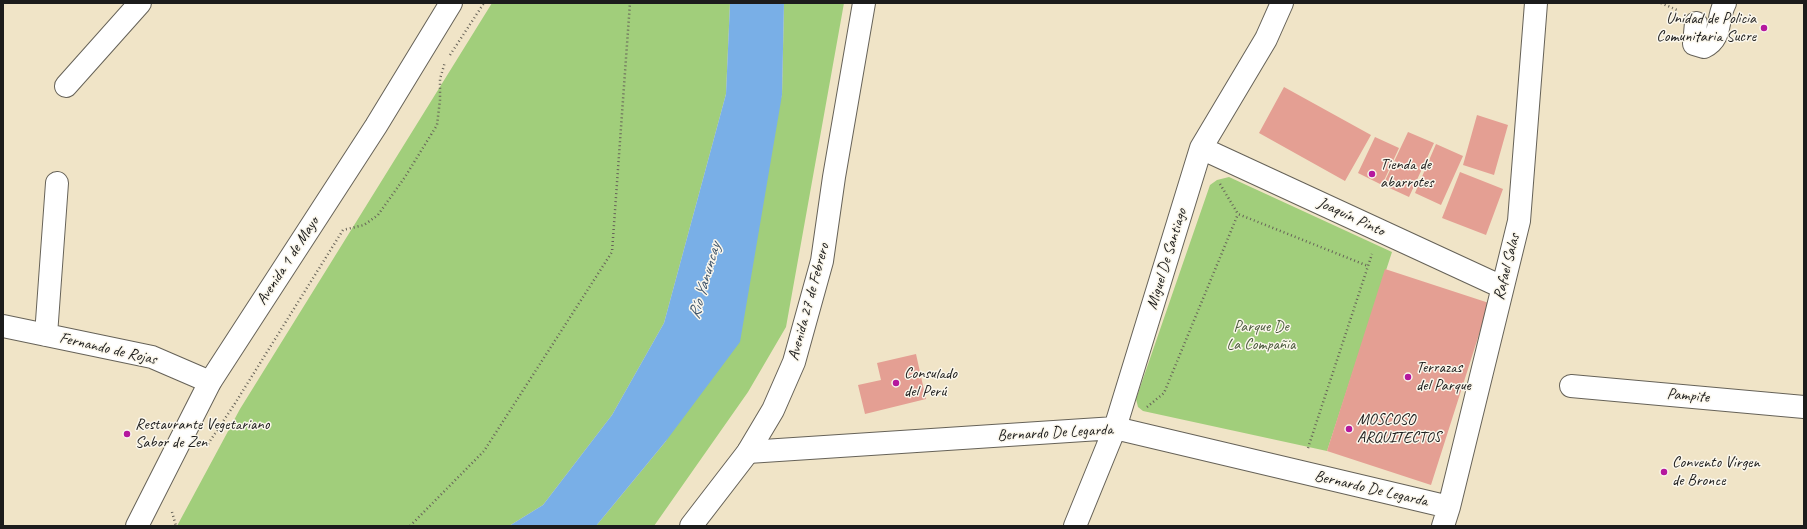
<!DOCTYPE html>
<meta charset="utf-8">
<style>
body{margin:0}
#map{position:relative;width:1807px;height:529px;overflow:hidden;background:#f0e4c7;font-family:Caveat,sans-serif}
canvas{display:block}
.frame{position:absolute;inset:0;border:4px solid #1c1c1c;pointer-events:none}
</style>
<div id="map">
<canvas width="1807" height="529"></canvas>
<div class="frame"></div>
</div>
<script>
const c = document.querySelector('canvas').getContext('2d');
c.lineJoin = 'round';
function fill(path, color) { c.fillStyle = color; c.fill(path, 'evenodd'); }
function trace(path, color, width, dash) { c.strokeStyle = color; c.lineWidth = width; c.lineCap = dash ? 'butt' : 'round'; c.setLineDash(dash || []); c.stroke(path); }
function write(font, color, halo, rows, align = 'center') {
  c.font = font + ' Caveat,sans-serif'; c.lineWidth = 3; c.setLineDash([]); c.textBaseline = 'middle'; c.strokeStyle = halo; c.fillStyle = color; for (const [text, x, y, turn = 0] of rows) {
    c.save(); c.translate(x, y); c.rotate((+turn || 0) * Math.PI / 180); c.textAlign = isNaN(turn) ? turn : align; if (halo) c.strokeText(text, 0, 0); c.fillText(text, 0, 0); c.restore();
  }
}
fill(new Path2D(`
 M492 3H730L726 94 664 323 612 415 543 505 509 526H177L240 409Z
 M784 3H844L786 327 748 392 654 526H596L666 441 782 95Z
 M1229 177 1392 252 1327 451 1143 411 1138 407 1136 399 1210 185 1217 180Z`), '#a1ce7b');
fill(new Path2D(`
 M730 3H784L782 95 740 342 666 441 596 526H509L543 505 612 415 664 323 726 94Z`), '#79afe7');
fill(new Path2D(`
 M1284 87 1371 135 1345 181 1259 133Z
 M1477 115 1508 125 1494 175 1463 165Z
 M1408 132 1434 143 1409 197 1383 185Z
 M1375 137 1399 148 1382 185 1358 173Z
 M1436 144 1463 156 1441 205 1415 193Z
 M1460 172 1503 189 1486 235 1442 218Z
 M1385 269 1489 303 1431 485 1327 451Z
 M916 354 926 399 865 414 858 385 881 380 877 363Z`), '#e49f93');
const minor = new Path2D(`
 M1696 23 1694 44 1704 47C1723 38 1716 19 1725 3
 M66 86 140 3
 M1201 148 1502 287
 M3 326 152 357 210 382
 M46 335 57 183
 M1571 386 1804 407
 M748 452 1115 428 1449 507
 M1075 526 1115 428 1201 148 1266 39 1282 3
 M1443 526 1449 507 1519 221 1536 3`);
const tertiary = new Path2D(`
 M691 526 748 452 773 410 794 362 822 261 834 177 864 3`);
const secondary = new Path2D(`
 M137 526 210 382 376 126 451 3`);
trace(minor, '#666258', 24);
trace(tertiary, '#666258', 24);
trace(secondary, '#666258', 24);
trace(new Path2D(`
 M1661 3 1677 10
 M450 55 484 3
 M1220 184 1238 214 1368 266
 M1147 407 1164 393 1238 214
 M208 444 234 405 343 230 364 225 378 215 405 177 437 125 440 100V79L445 62
 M1308 448 1372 254
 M172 512 176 526
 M410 526 484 451 612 252 630 3`), '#666258', 2.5, [1, 3]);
trace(minor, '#fff', 22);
trace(tertiary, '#fff', 22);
trace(secondary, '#fff', 22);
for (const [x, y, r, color] of [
 [1764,28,4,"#b5179e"],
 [1372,174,4,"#b5179e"],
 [1408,377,4,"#b5179e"],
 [896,383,4,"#b5179e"],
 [1349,429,4,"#b5179e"],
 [127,434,4,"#b5179e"],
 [1664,472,4,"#b5179e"]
]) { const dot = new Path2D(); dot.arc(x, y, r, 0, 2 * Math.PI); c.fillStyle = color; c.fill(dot); trace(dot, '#fbf7ec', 1.5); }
write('16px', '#1c1c1c', '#fbf7ec', [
 ["Unidad de Policia",1756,19,"right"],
 ["Comunitaria Sucre",1756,37,"right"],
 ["Tienda de",1380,165],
 ["abarrotes",1380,183],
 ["Terrazas",1416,368],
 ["del Parque",1416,386],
 ["Consulado",904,374],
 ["del Perú",904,392],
 ["MOSCOSO",1357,420],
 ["ARQUITECTOS",1357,438],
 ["Restaurante Vegetariano",135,425],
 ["Sabor de Zen",135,443],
 ["Convento Virgen",1672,463],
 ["de Bronce",1672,481]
], 'left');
write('16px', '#1c1c1c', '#fbf7ec', [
 ["Joaquín Pinto",1351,217,25],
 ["Miguel De Santiago",1167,259,-73],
 ["Avenida 1 de Mayo",288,261,-57],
 ["Rafael Salas",1507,267,-76],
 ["Avenida 27 de Febrero",809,302,-75],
 ["Fernando de Rojas",108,349,13],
 ["Pampite",1688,396,5],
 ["Bernardo De Legarda",1055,433,-3],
 ["Bernardo De Legarda",1371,489,13]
]);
write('16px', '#4b5a3d', '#fbf7ec', [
 ["Parque De",1261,327],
 ["La Compañia",1261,345]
]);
write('italic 17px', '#41576d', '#fbf7ec', [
 ["Río Yanuncay",705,281,-74]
]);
</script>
